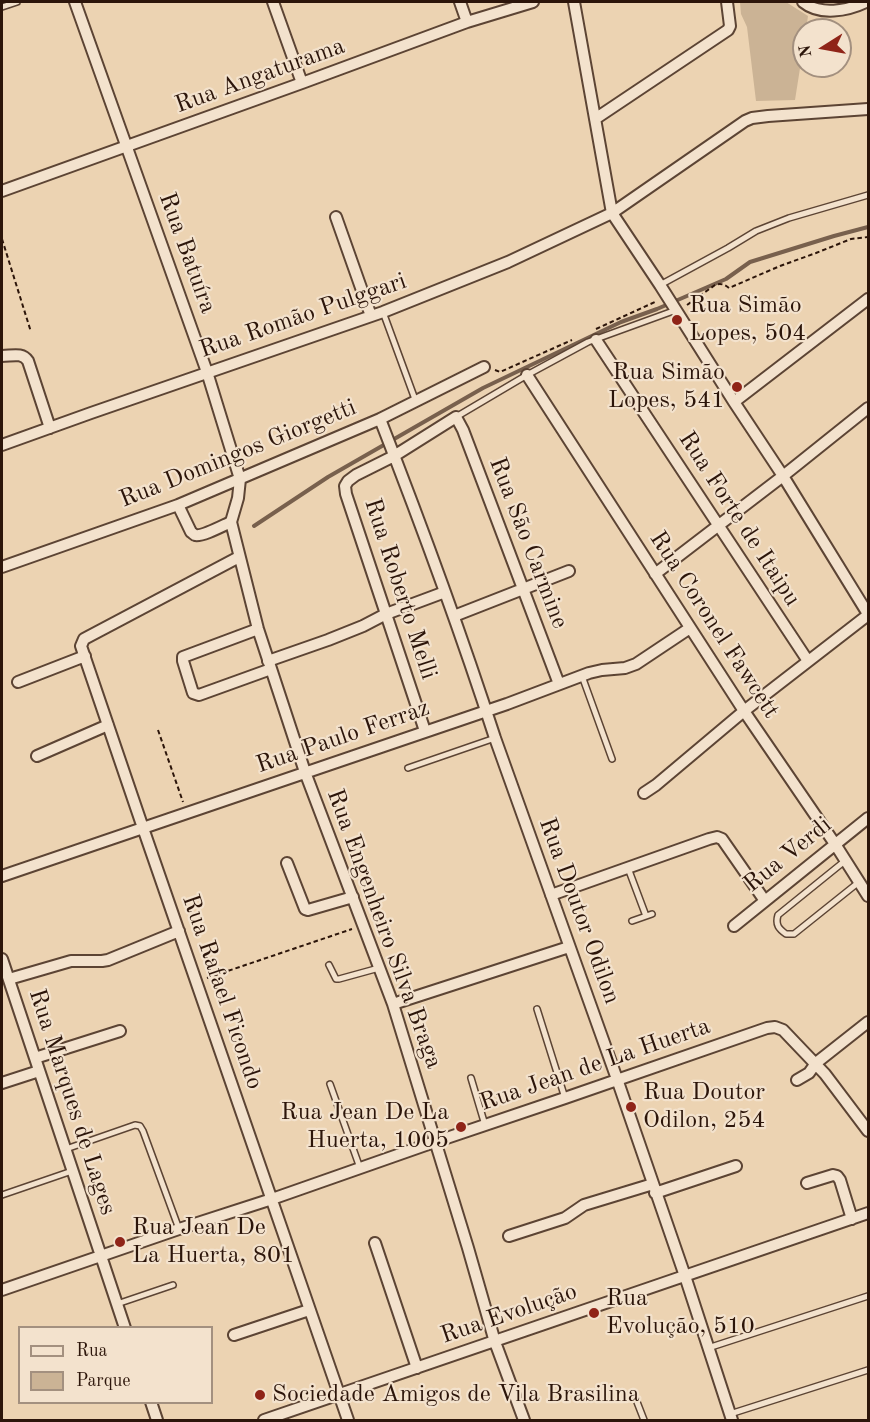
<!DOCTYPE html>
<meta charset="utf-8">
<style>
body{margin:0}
#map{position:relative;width:870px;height:1422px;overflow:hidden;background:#ecd3b2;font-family:"Old Standard TT",serif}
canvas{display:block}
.frame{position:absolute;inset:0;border:3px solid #2c150a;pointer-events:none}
.legend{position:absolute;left:18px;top:1326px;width:195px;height:78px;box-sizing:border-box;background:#f3e2cd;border:2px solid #a3907f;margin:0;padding:8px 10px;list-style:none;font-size:18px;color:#2c150a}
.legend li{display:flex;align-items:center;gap:12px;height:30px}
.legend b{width:30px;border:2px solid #a3907f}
.north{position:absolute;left:792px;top:18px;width:60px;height:60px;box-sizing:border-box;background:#f3e2cd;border:2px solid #a3907f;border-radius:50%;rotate:259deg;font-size:16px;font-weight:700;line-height:24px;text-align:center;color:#2c150a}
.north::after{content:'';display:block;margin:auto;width:21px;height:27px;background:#8f2418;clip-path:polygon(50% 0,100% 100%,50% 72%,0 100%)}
</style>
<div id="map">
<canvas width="870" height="1422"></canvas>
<div class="frame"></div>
<ul class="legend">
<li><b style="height:8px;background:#f3e2cd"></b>Rua</li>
<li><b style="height:16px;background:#cbb395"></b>Parque</li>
</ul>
<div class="north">N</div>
</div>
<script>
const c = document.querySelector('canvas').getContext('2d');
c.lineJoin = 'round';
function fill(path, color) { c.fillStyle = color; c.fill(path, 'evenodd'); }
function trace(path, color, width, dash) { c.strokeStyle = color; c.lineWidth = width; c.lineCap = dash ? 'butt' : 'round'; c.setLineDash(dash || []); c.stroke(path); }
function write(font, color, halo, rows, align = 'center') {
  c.font = font + ' "Old Standard TT",serif'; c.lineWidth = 4.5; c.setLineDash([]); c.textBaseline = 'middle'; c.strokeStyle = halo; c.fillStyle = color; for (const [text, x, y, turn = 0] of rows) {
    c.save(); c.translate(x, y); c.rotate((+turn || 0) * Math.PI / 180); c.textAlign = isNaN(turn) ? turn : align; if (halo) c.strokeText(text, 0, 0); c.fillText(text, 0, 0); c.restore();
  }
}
fill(new Path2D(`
 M740 2H786L808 16 806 30H804V43L795 100 756 101 747 27 741 14Z`), '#cbb395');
trace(new Path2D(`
 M254 526 328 477 483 388 621 322 657 309 726 279 750 262 834 236 868 227`), '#78604d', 4);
const service = new Path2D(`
 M2 7 17 2
 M660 285 728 248 756 231 789 218 868 195
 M383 312 416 402
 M456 417 527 375 588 342 676 310
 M582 676 612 759
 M408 768 495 738
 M846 860 778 915C775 925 779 929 786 934H794L859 882
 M628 868 646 916
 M632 921 652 914
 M329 965 336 979H339L379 968
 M537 1009 565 1098
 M471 1078 485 1125
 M330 1084 360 1168
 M66 1149 135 1125 140 1126 143 1131 179 1229
 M2 1195 72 1171
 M117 1304 173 1285
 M708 1348 868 1296
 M637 1402 644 1420
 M730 1414 868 1370`);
const minor = new Path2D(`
 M75 2 207 372 240 479 238 498 231 522
 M273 2 302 83
 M460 2 467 22
 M574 2 612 213 660 285 734 402 783 476 868 614
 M803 2C820 16 847 11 866 2
 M595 119 728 30 730 26 727 2
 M2 191 302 83 467 22 533 2
 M336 217 371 316
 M596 340 808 661
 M2 356C12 356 22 352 28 361L50 428
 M527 375 744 711 835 844 868 896
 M734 402 868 299
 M380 419C421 524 460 630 495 738L617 1079 685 1276 732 1420
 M2 445 91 413 383 312 508 262 612 213 745 121 752 118 768 116 868 109
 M178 505 191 532C193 533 194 535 195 535 202 537 224 525 231 522
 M231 522 258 629 305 772 393 1004 468 1248 495 1342 524 1420
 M239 557 84 639 81 646 143 828 348 1420
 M2 567 178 505 380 419 484 367
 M655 574 783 476 868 408
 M454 616 569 571
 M258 629 183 657V661L193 693 199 695 271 669
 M268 661 328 640 363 626 386 614 445 592
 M18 682 85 656
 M425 731 346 494 345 486 348 481 356 475 394 456 456 417 463 430 559 684
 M37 756 108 725
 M644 793 656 785 744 711 868 615
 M287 863 305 909 308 910 353 897
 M2 876 507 704 589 673 602 670 625 668 636 664 690 628
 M551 895 709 839 717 837 722 839 765 901
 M734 926 868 818
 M2 959 125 1328
 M9 979 71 961H102L108 960 179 931
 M393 1004 569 947
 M35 1058 120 1031
 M797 1080 809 1073 816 1063 868 1022
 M2 1083 39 1071
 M807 1183 833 1175 837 1176 840 1180 852 1219
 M655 1193 736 1166
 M509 1236 565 1218 584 1205 653 1184
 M375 1243 417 1368
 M2 1290 179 1229 272 1199 423 1146 565 1098 767 1028 775 1027 783 1030 825 1074 868 1131
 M234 1335 309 1310
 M151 1402 157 1420
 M264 1420 868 1213`);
trace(service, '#5c4434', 8);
trace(minor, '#5c4434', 14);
trace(new Path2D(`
 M2 239 31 332
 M687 305 715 285C720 283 724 284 729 288L780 266 816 253 851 239 868 237
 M596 329 657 301
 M495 370 500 372 572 340
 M158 730 183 802
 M207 978 352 929`), '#2c150a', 2, [4.5, 3]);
trace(service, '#f3e2cd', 5);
trace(minor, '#f3e2cd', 10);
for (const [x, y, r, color] of [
 [677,320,6,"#8f2418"],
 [737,387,6,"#8f2418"],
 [631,1107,6,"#8f2418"],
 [461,1127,6,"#8f2418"],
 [120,1242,6,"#8f2418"],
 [594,1313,6,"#8f2418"],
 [260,1395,6,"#8f2418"]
]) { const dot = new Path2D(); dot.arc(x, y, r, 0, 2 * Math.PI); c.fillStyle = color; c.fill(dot); trace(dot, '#f3e2cd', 2); }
write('24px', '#2c150a', '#f3e2cd', [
 ["Rua Angaturama",260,76,-20],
 ["Rua Batuíra",187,253,70],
 ["Rua Romão Pulggari",303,316,-19],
 ["Rua Domingos Giorgetti",238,454,-22],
 ["Rua Forte de Itaipu",739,519,57],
 ["Rua São Carmine",528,543,69],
 ["Rua Roberto Melli",400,589,72],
 ["Rua Coronel Fawcett",714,625,57],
 ["Rua Paulo Ferraz",343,737,-19],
 ["Rua Verdi",788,855,-39],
 ["Rua Doutor Odilon",579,911,70],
 ["Rua Engenheiro Silva Braga",384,929,70],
 ["Rua Rafael Ficondo",222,992,71],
 ["Rua Jean de La Huerta",595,1065,-19],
 ["Rua Marques de Lages",72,1102,72],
 ["Rua Evolução",509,1314,-19]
]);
write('24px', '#2c150a', '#f3e2cd', [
 ["Rua Simão",689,306],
 ["Lopes, 504",689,334],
 ["Rua Simão",725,373,"right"],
 ["Lopes, 541",725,401,"right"],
 ["Rua Doutor",643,1093],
 ["Odilon, 254",643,1121],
 ["Rua Jean De La",449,1113,"right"],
 ["Huerta, 1005",449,1141,"right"],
 ["Rua Jean De",132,1228],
 ["La Huerta, 801",132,1256],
 ["Rua",606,1299],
 ["Evolução, 510",606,1327],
 ["Sociedade Amigos de Vila Brasilina",272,1395]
], 'left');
</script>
